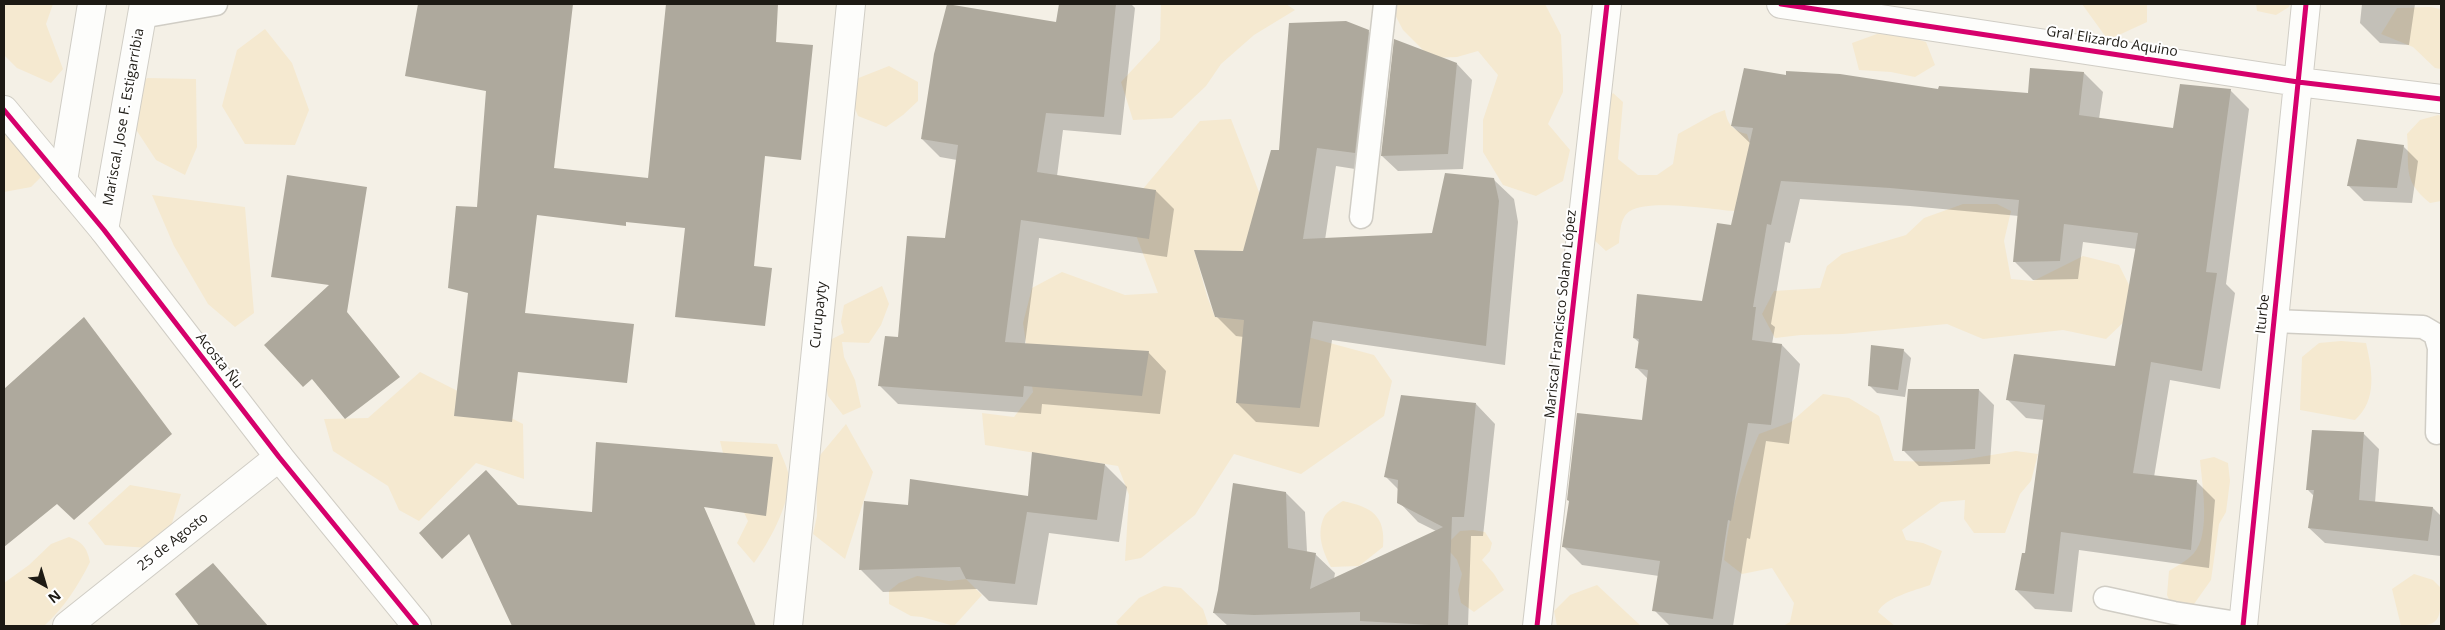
<!DOCTYPE html>
<meta charset="utf-8">
<style>
body{margin:0}
#map{position:relative;width:2445px;height:630px;overflow:hidden;background:#f4f0e6;font-family:"Open Sans",sans-serif}
canvas{display:block}
.frame{position:absolute;inset:0;border:5px solid #1d1a14;pointer-events:none}
.north{position:absolute;left:20px;top:560px;width:50px;height:50px;-webkit-text-stroke:4px #fff;paint-order:stroke;rotate:141deg;font-size:14px;font-weight:700;line-height:20px;text-align:center;color:#1d1a14}
.north::after{content:'';display:block;margin:auto;width:18px;height:22px;background:#1d1a14;clip-path:polygon(50% 0,100% 100%,50% 72%,0 100%)}
</style>
<div id="map">
<canvas width="2445" height="630"></canvas>
<div class="frame"></div>
<div class="north">N</div>
</div>
<script>
const c = document.querySelector('canvas').getContext('2d');
c.lineJoin = 'round';
function fill(path, color) { c.fillStyle = color; c.fill(path, 'evenodd'); }
function trace(path, color, width, dash) { c.strokeStyle = color; c.lineWidth = width; c.lineCap = dash ? 'butt' : 'round'; c.setLineDash(dash || []); c.stroke(path); }
function write(font, color, halo, rows, align = 'center') {
  c.font = font + ' "Open Sans",sans-serif'; c.lineWidth = 4; c.setLineDash([]); c.textBaseline = 'middle'; c.strokeStyle = halo; c.fillStyle = color; for (const [text, x, y, turn = 0] of rows) {
    c.save(); c.translate(x, y); c.rotate((+turn || 0) * Math.PI / 180); c.textAlign = isNaN(turn) ? turn : align; if (halo) c.strokeText(text, 0, 0); c.fillText(text, 0, 0); c.restore();
  }
}
fill(new Path2D(`
 M4 4H53L46 24 63 69 51 83 17 68 4 55Z
 M1161 4H1286L1295 10 1254 35 1221 64 1206 86 1172 118 1133 120 1121 82 1160 40Z
 M1395 4H1545L1561 35 1563 79V92L1548 124 1570 150 1563 181 1536 196 1503 185 1483 152V120L1498 75 1478 51 1457 57 1431 58 1403 30 1393 11Z
 M2082 4H2147V22L2108 40Z
 M2256 4H2290L2289 7 2276 15 2257 11Z
 M2430 7 2441 9V69L2435 68 2413 47 2381 34 2397 8Z
 M265 29 292 63 309 110 295 145 245 144 222 106 237 50Z
 M1877 34 1903 35 1926 42 1935 65 1915 77 1891 72 1859 70 1852 43Z
 M889 66 918 82V101L903 115 886 127 858 116 850 96 856 79Z
 M147 78 196 79 197 147 185 175 156 160 135 128 127 103Z
 M1613 93 1623 102 1618 159 1638 175H1657L1673 164 1678 134 1714 114 1725 110C1727 124 1733 131 1747 134L1751 146 1746 212C1719 211 1652 198 1630 211 1620 217 1620 233 1619 243L1606 251 1592 238 1598 112Z
 M4 105 44 174 31 187 4 192Z
 M2438 115 2441 116V201L2430 203C2401 180 2410 166 2407 134L2420 120Z
 M1231 119 1262 200 1243 251 1194 250 1207 296 1215 317 1245 320 1374 355 1392 381 1384 416 1301 474 1234 454 1195 515 1141 558 1125 561 1129 495 1118 466 985 445 982 413 1014 417 1033 392 1023 323 1032 288 1062 272 1125 295 1158 293 1134 230 1137 196 1200 121Z
 M152 195 245 207 254 313 235 327 208 304 174 246Z
 M1963 204H1997L2011 211 2004 241 2011 279 2033 281 2083 256 2119 265 2131 289 2128 318 2106 339 2063 330 1983 339 1947 324 1843 334 1801 335 1775 338 1762 314 1774 291 1820 288 1827 266 1842 254 1906 235 1924 218Z
 M882 286 889 304 881 325 869 343 842 342 844 357 855 380 861 407 843 415 828 396 824 376 830 340 844 333 841 322 844 305Z
 M2341 341 2366 343C2372 370 2378 399 2355 420L2300 410 2302 357 2319 343Z
 M420 372 523 424 524 479 476 463 419 521 399 510 388 486 333 451 324 419 368 418Z
 M1823 394 1849 398 1879 416 1894 461 1949 462 2016 451 2038 454 2031 481 2020 494 2005 533H1974L1964 519 1965 500 1941 502 1902 530 1906 540 1923 543 1942 551 1930 585C1916 590 1884 598 1878 612L1895 626H1783L1790 622 1794 603 1772 568 1742 574 1724 560C1728 518 1741 473 1759 434L1791 422Z
 M846 424 873 472 845 559 813 534 817 516 816 460Z
 M720 441 777 444C781 455 790 471 789 481 788 508 769 542 754 563L737 543 748 521 731 485Z
 M2214 457 2228 463 2230 481 2226 512 2219 524 2211 580 2194 604 2199 621 2207 626H2174L2177 618 2167 595 2169 571C2177 566 2188 560 2194 553 2211 534 2202 484 2200 460Z
 M130 485 181 494 164 549 105 545 88 523Z
 M1343 501C1371 507 1386 515 1383 547L1359 566 1331 567C1323 552 1316 534 1324 517 1327 511 1337 505 1343 501Z
 M1473 530 1485 532 1492 543 1490 551 1482 560 1494 574 1504 590 1474 612 1461 603 1458 590 1462 574 1457 560 1445 546 1460 531Z
 M69 537C83 542 87 548 90 562 78 586 64 608 44 626H4V583L29 565 51 544Z
 M2414 574 2433 580 2441 588C2441 626 2439 626 2401 626L2392 589Z
 M917 576 949 581 966 579 982 595 954 626 922 617 911 616 889 604V591L899 583Z
 M1597 585 1641 626H1557L1554 611 1570 595Z
 M1164 586 1181 588 1203 609 1208 624 1206 626H1119L1116 622 1139 598Z`), '#f5e9d0');
fill(new Path2D(`
 M1061 4H1131L1135 8 1121 135 1063 130 1057 176 1156 191 1174 209 1167 257 1039 238 1025 344 1148 352 1166 371 1160 414 1042 404 1041 414 898 404 880 386 899 338 946 239 957 160 940 157 922 139 1057 23Z
 M2362 4H2415L2409 45 2380 43 2360 23Z
 M1368 31 1388 51 1374 172 1336 166 1325 240 1433 235 1494 180 1514 199 1518 222 1505 365 1332 340 1319 427 1256 422 1237 403 1244 337 1236 336 1216 316 1244 252 1280 152Z
 M1457 64 1472 80 1463 169 1398 171 1382 156Z
 M2032 70 2084 73 2103 92 2099 119 2174 129 2230 90 2249 109 2226 284 2235 293 2220 389 2170 380 2154 477 2196 481 2215 500 2209 568 2079 550 2072 612 2035 609 2016 590 2027 555 2044 420 2026 418 2008 400 2116 367 2137 249 2083 242 2078 279 2033 280 2014 261 2019 216 1910 206 1800 199 1790 243 1785 242 1771 324 1775 327 1772 344 1782 345 1800 364 1789 444 1766 441 1750 539 1747 538 1733 626H1670L1654 610 1659 576 1582 565 1563 546 1643 421 1648 379 1636 367 1640 343 1634 338 1703 302 1732 226 1751 144 1732 126 1787 76 1939 91 2029 95Z
 M2403 146 2418 161 2412 203 2364 201 2349 186Z
 M1903 350 1911 358 1905 397 1877 393 1869 385Z
 M1979 390 1994 405 1990 464 1919 466 1904 451Z
 M1476 404 1495 424 1483 536H1471L1468 626H1228L1214 613 1286 493 1305 512 1307 552 1315 554 1335 573 1334 579 1436 531 1418 522 1399 502V490L1386 477Z
 M2313 431 2364 434 2379 449 2375 503 2433 508 2441 516V556L2325 543 2309 528 2314 496 2308 490Z
 M1105 465 1127 487 1119 542 1049 533 1037 605 989 601 977 589 883 592 861 570 909 507 1029 498Z`), '#0003');
fill(new Path2D(`
 M418 4H573L554 168 648 178 666 4H778L776 42 813 45 801 160 765 156 754 266 772 268 765 326 675 317 685 228 626 222V226L537 215 525 313 634 324 627 383 518 372 512 422 454 416 468 293 448 288 456 206 477 207 486 91 405 76Z
 M947 4 1056 22 1059 4H1116L1104 117 1046 113 1037 172 1156 190 1149 239 1021 220 1005 342 1149 351 1142 396 1024 386 1023 397 878 386 885 336 898 337 907 236 945 238 958 145 921 139 934 54Z
 M1346 21 1369 30 1355 153 1317 148 1303 239 1432 233 1445 173 1494 178 1499 201 1486 346 1313 321 1300 408 1236 403 1244 320 1215 317 1194 250 1243 251 1271 150H1279L1289 23Z
 M1394 39 1457 63 1448 154 1381 156Z
 M1744 68 1786 75V71L1840 74 1938 89 1939 86 2028 93 2030 68 2084 72 2079 115 2173 128 2180 84 2231 89 2206 272 2217 273 2202 371 2151 362 2133 473 2197 480 2191 550 2061 532 2054 594 2015 590 2022 553H2025L2045 405 2006 400 2014 354 2115 366 2138 233 2064 224 2060 261 2013 262 2019 200 1890 188 1781 181 1771 225 1767 224 1753 307H1756L1752 340 1782 344 1771 425 1748 423 1731 521 1728 520 1713 619 1652 611 1660 561 1562 547 1569 501 1567 500 1577 413 1642 420 1648 370 1635 368 1639 339 1633 338 1637 294 1702 301 1717 223 1731 225 1753 128 1731 126Z
 M2357 139 2404 145 2397 188 2347 186Z
 M287 175 367 187 347 312 400 377 345 419 312 379 303 387 264 345 329 285 271 277Z
 M84 317 172 434 74 520 57 504 4 547V389Z
 M1871 345 1904 349 1898 390 1868 386Z
 M1908 389H1979L1975 449 1902 451Z
 M1401 395 1476 403 1464 517H1452L1448 626 1360 621V612L1254 615 1213 613 1218 590 1233 483 1286 492 1288 548 1316 553 1310 589 1443 527 1397 503 1398 480 1384 477Z
 M2312 430 2364 432 2359 500 2433 507 2428 541 2308 528 2314 490H2306Z
 M596 442 773 457 766 516 704 507 756 626H512L469 534 442 559 419 533 486 470 518 505 592 512Z
 M1032 452 1105 464 1097 520 1027 512 1015 584 966 579 960 567 859 570 864 501 908 505 910 479 1028 496Z
 M213 563 268 626H199L175 594Z`), '#aea99d');
const lane = new Path2D(`
 M141 17 216 4
 M1361 217 1385 4
 M2274 321 2423 327 2435 334 2439 348 2437 433
 M2105 598 2174 613 2244 624`);
const street = new Path2D(`
 M1781 4 2298 82 2441 99
 M63 181 92 4
 M104 230 144 4
 M67 626 279 457
 M788 626 851 4
 M1537 626 1607 4
 M2243 626 2306 4`);
const secondary = new Path2D(`
 M4 110 104 230 279 457 417 626`);
trace(lane, '#d0cdc5', 25);
trace(street, '#d0cdc5', 30);
trace(secondary, '#d0cdc5', 30);
trace(lane, '#fdfdfb', 22);
trace(street, '#fdfdfb', 28);
trace(secondary, '#fdfdfb', 28);
trace(new Path2D(`
 M1781 4 2298 82 2441 99
 M4 110 104 230 279 457 417 626
 M1537 626 1607 4
 M2243 626 2306 4`), '#d6006c', 5);
write('14px', '#1d1a14', '#fff', [
 ["Gral Elizardo Aquino",2112,42,9],
 ["Mariscal. Jose F. Estigarribia",124,117,-80],
 ["Mariscal Francisco Solano López",1561,314,-84],
 ["Iturbe",2263,314,-84],
 ["Curupayty",819,315,-84],
 ["Acosta Ñu",219,361,52],
 ["25 de Agosto",173,542,-38]
]);
</script>
